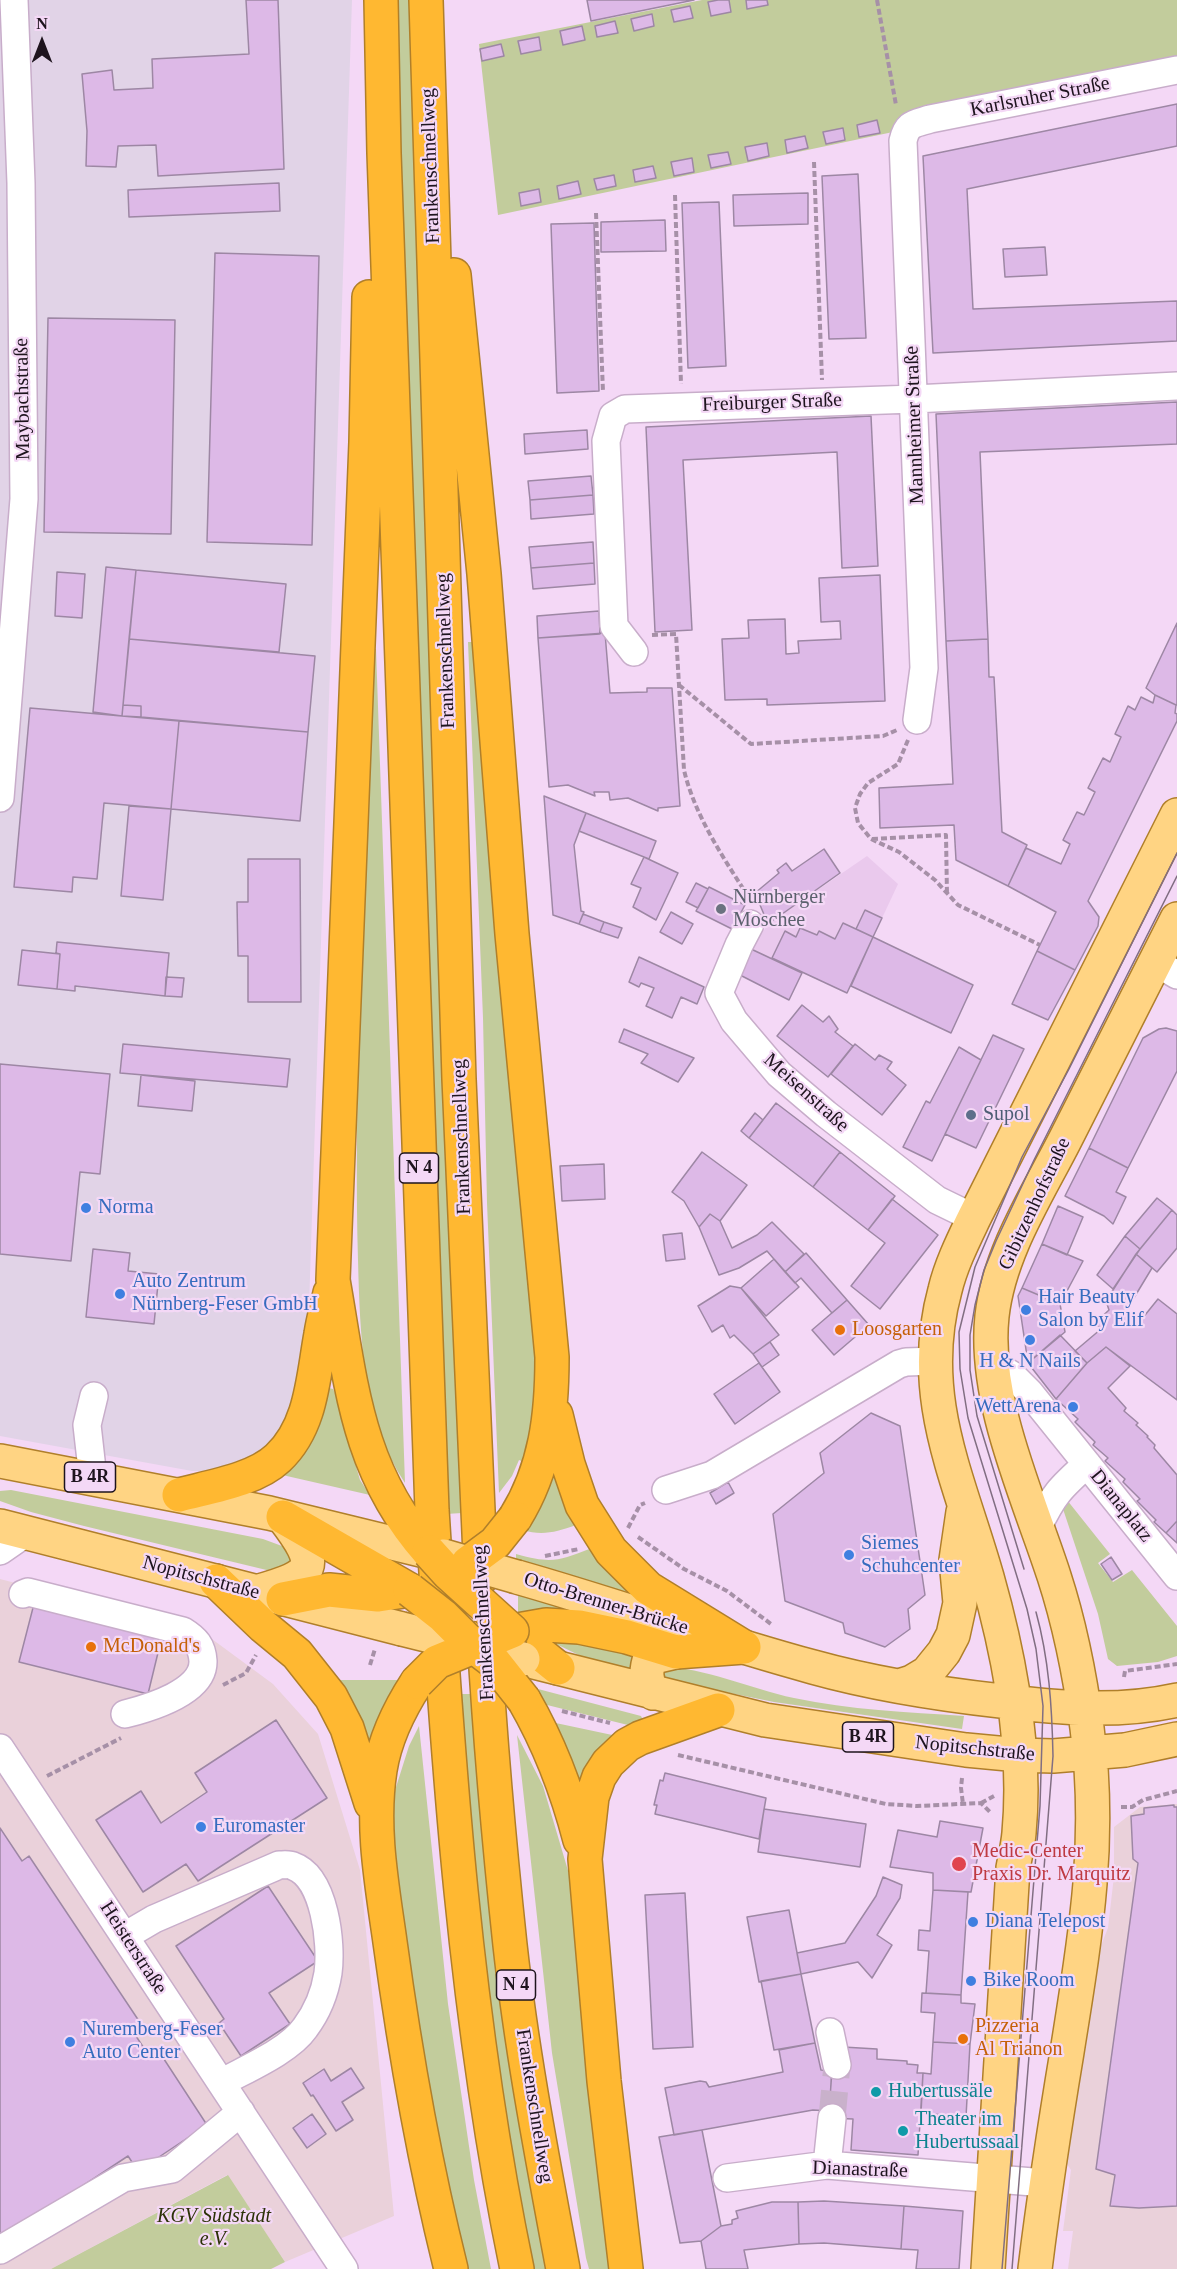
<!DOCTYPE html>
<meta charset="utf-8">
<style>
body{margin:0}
#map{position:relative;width:1177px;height:2269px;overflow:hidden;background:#f4d8f6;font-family:"Times New Roman",serif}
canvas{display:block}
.north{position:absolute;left:12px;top:12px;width:60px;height:60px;-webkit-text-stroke:4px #f4d8f6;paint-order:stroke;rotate:0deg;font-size:16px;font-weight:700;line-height:24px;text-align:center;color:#1e141e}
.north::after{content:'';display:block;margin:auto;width:21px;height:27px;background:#1e141e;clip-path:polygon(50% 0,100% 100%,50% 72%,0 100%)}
</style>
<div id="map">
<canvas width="1177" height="2269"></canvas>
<div class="north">N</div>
</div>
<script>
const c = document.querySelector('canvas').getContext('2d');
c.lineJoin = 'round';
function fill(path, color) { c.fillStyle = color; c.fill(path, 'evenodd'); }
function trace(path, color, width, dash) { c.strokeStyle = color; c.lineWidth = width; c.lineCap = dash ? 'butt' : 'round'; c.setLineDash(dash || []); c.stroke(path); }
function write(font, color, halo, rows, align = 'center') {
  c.font = font + ' "Times New Roman",serif'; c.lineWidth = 4.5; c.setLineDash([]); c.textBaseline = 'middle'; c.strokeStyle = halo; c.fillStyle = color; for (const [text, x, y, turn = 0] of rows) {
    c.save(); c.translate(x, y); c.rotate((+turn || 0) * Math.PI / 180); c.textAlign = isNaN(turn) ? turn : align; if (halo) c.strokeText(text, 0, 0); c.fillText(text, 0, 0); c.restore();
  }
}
fill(new Path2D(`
 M0 1579 201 1631 273 1684 318 1734 360 1870 394 2216 285 2262 227 2175 51 2269H0Z
 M1177 1804V2269H1068L1073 2231H1063L1071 2170 1063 2158 1096 1958 1108 1928 1114 1876V1827L1140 1807Z`), '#ead1da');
fill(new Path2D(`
 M0 0H352L309 1307 305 1353 298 1394 278 1439 251 1459 213 1471H192L0 1436Z`), '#e1d3e7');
fill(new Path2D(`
 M867 856 898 884 847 993 751 949 768 924Z`), '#eac9ed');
fill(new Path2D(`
 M395 0H411L462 1513 446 1514Z
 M702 0H1177V65L893 132 498 215 479 44Z
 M468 642H472L485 761 539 1374 526 1463 519 1460 512 1476 499 1493 487 1203 483 1018Z
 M367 649H376L405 1483C362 1419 360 1334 358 1260 356 1191 357 1121 358 1052 359 918 363 784 367 649Z
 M329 1388 333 1389 335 1393 360 1480 370 1495 278 1474Z
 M552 1468 576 1525C556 1532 543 1536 522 1530Z
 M11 1490 263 1539 290 1549 298 1561 279 1573 84 1526 31 1512 0 1501V1491Z
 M1067 1500 1110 1554 1098 1563 1113 1582 1132 1570 1177 1626V1656L1158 1662 1117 1666 1108 1659 1098 1614 1062 1506Z
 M592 1548 630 1592 626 1598 516 1564V1554C553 1564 557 1561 592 1548Z
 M518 1592 575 1608V1614L549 1611 518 1612Z
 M553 1638 634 1653 631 1670 591 1661 552 1642Z
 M660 1667C706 1667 750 1689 794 1698 850 1710 907 1712 964 1716L962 1729 774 1702 666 1680 663 1679Z
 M328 1680H401L367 1765Z
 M538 1689 641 1716 643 1720 632 1726 539 1703 534 1692Z
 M457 1694H473L548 2269H532L521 2221 491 2023Z
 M551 1722 617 1736 582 1779H576Z
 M419 1726 448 2004 474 2180 491 2269H463L436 2160 400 1930 391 1803 409 1746Z
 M517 1735 543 1786 569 1874 611 2269H589L586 2258 552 2053Z
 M228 2175 285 2262 271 2269H51Z`), '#c2cc9c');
const building = new Path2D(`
 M246 0H278L284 169 158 176 156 145 118 146 116 167 86 166 87 131 82 74 112 70 114 90 153 88 152 59 249 54Z
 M587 0H694L591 21Z
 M718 0H729L731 12 711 16 708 2Z
 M746 0H767L768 5 747 9Z
 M690 6 693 18 674 22 671 10Z
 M652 14 654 26 634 31 631 19Z
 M615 21 618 33 597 37 595 26Z
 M582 26 585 40 563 45 560 31Z
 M539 37 541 50 521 54 518 41Z
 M501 44 504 56 482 61 480 49Z
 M1177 104V146L967 189 973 309 1177 301V341L933 353 923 156Z
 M877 120 880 133 859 137 857 125Z
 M843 128 845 140 826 144 823 132Z
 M805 136 808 148 787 153 785 140Z
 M767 143 769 156 748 161 745 147Z
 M728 152 731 164 711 168 708 155Z
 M692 158 694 172 674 176 671 162Z
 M653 166 656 178 635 182 633 170Z
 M858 174 866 338 829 339 822 176Z
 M614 175 616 186 597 190 594 179Z
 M578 181 581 194 559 199 557 186Z
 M279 183 280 211 129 217 128 190Z
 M539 189 541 202 521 206 519 193Z
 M808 193V224L734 226 733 195Z
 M719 202 726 366 688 368 682 203Z
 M665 220 666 251 601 252V222Z
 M594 223 599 391 557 393 551 224Z
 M1045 247 1047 275 1005 277 1003 249Z
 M215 253 319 256 312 545 207 542Z
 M48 318 175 320 171 534 44 532Z
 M1177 402V444L980 452 988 639 946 641 936 414Z
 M871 416 878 566 842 568 837 452 683 460 692 630 655 632 646 427Z
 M587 430 588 449 525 454 524 434Z
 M591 476 593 495 530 500 528 481Z
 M593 495 594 514 531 519 530 500Z
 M593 542 594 563 531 568 529 547Z
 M594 563 595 584 533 589 531 568Z
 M106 567 136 570 122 716 93 712Z
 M136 570 286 584 279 652 129 639Z
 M57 572 85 574 82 618 55 616Z
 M880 575 885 701 767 705V699L725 700 722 639 749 638 748 620 785 619 786 654 799 653 798 641 841 639 840 621 821 622 819 578Z
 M599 611 600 634 538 638 537 616Z
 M1177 623V705H1176L1155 695 1146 688Z
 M605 633 610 693 647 692V688H672L680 806 658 808V811L628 798 610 800 609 792H594L595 796 568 785 549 787 538 638Z
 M129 639 315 656 308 732 141 717V706L123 705Z
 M988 639 989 677H994L1002 832 1027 845 1008 886 956 860 954 825 880 828 879 788 953 784 946 641Z
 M1155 695 1176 705 1175 713 1177 714V721L1088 901 1099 917 1098 926 1075 970 1037 951 1056 912 1008 886 1026 848 1061 864 1070 844 1063 840 1077 812 1084 815 1095 792 1088 788 1103 758 1110 762 1121 737 1115 734 1128 706 1135 710 1141 697 1153 703Z
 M123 705 141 706V717L122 716Z
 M30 708 179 721 171 809 104 803 97 879 73 877 72 892 14 887Z
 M179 721 308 732 300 821 171 809Z
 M544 796 586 813 574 845 581 911 584 912 579 924 553 915Z
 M129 806 171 809 163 900 121 896Z
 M586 813 656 841 649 859 579 831Z
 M824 849 840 873 768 924 755 893 779 873 777 870 786 863 792 871Z
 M644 857 678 873 656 920 633 907 641 888 631 884Z
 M248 859H300L301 1002H248V956H238L237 902H248Z
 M696 883 708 889 698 908 686 902Z
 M709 887 745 905 732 929 696 911Z
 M865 910 882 918 873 937 856 929Z
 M671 912 693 924 682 944 660 932Z
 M583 914 604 922 600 932 579 924Z
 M604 922 622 928 618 938 600 932Z
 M843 923 873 937 847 993 772 958 785 931 796 937 800 928 817 935 819 931 835 939Z
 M873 937 973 985 951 1033 851 986Z
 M57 942 169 953 165 996 75 986V991L57 989 60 954 56 953Z
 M751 949 802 973 789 1000 738 974Z
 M22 950 60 954 57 989 18 985Z
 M1037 951 1075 970 1048 1020 1012 1004Z
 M639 957 704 987 697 1004 681 997 672 1018 646 1006 654 988 641 983 639 987 629 982Z
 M166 977 184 978 182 997 165 996Z
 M802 1005 823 1022 829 1016 838 1029 835 1032 853 1046 828 1077 777 1036Z
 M1166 1028 1177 1031V1071L1128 1168 1089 1148 1143 1038 1159 1029Z
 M624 1029 694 1058 678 1082 641 1063 648 1054 619 1042Z
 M993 1035 1024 1049 976 1148 945 1134Z
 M123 1044 290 1059 287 1087 120 1073Z
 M855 1044 875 1060 879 1055 892 1062 887 1069 906 1085 882 1115 831 1074Z
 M959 1047 981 1060 932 1161 903 1147 926 1101 930 1103Z
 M0 1064 110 1074 100 1174 80 1172 71 1261 0 1254Z
 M141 1075 195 1081 192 1111 138 1106Z
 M776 1103 840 1152 813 1187 749 1138Z
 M755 1113 763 1120 749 1138 741 1131Z
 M1089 1148 1128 1168 1116 1192 1126 1197 1113 1224 1104 1216 1065 1196Z
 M702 1152 747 1185 720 1221 710 1214 699 1227 684 1201 672 1192Z
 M840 1152 895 1196 868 1230 813 1187Z
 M604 1164 605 1199 562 1201 560 1166Z
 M1157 1198 1172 1210 1140 1249 1125 1236Z
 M892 1199 938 1235 880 1309 851 1286 885 1243 868 1230Z
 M1058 1206 1083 1217 1067 1255 1042 1244Z
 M1172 1210 1177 1215V1248L1157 1272 1136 1254Z
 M710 1214 720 1221 732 1248 757 1235 772 1222 804 1254 785 1272 767 1251 739 1268 719 1275 699 1227Z
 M682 1233 685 1259 666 1261 663 1235Z
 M1125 1236 1140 1249 1113 1289 1097 1275Z
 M1042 1244 1083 1261 1060 1304 1022 1288Z
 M93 1249 130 1253 128 1271 159 1274 154 1324 86 1317Z
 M806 1253 847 1300 832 1313 801 1278 795 1283 785 1272Z
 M1136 1254 1152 1268 1126 1311 1137 1325 1158 1299 1177 1314V1400L1106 1347 1087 1363 1075 1351 1101 1329 1095 1323 1109 1310 1106 1301Z
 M774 1259 799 1287 766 1316 741 1288Z
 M730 1286 741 1288 779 1335 753 1354 734 1335 730 1338 723 1325 712 1332 698 1306Z
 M1022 1288 1060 1304 1065 1332 1028 1363 1018 1296Z
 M847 1300 869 1325 834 1355 812 1330Z
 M1060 1335 1087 1363 1056 1399 1028 1363Z
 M770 1342 779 1355 762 1367 753 1354Z
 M1106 1347 1130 1366 1108 1388 1126 1408 1124 1411 1138 1423 1136 1425 1148 1436 1147 1437 1155 1445 1154 1448 1177 1475V1521L1166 1533 1154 1522 1156 1520 1137 1501 1140 1499 1123 1482 1125 1479 1105 1461 1108 1458 1093 1445 1095 1442 1075 1422 1078 1419 1056 1399 1087 1363Z
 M759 1363 780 1392 735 1424 714 1394Z
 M871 1413 900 1426 925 1595 908 1609 910 1629 885 1647 845 1633 843 1623 785 1601 773 1514 824 1473 820 1453Z
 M728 1482 734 1493 716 1504 710 1493Z
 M1177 1521V1543L1166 1533Z
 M1111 1557 1122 1574 1112 1580 1101 1564Z
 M35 1600 163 1632 148 1694 19 1662Z
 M276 1720 327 1798 198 1881 186 1864 143 1892 96 1820 141 1791 161 1823 207 1792 195 1773Z
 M665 1773 766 1798 759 1839 655 1814 657 1805H654L660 1780 663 1781Z
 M1174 1805V1807H1177V2206L1139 2208 1110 2206 1115 2175 1096 2169 1138 1863 1133 1859 1131 1816 1144 1814V1808Z
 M764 1809 866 1824 860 1867 758 1852Z
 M940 1821 983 1828 971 1892 933 1890V1873L890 1867 898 1830 937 1837Z
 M0 1828 22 1861 29 1856 141 2024 132 2030 151 2059 160 2053 207 2125 138 2171 128 2156 2 2239 0 2237Z
 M883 1877 902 1885 900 1898 877 1935 892 1945 872 1978 858 1962 801 1974 797 1953 845 1943 876 1896Z
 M268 1886 318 1961 269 1993 290 2024 241 2056 219 2023 224 2019 176 1946Z
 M933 1890 968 1892 961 1995 926 1993 929 1951 918 1950 919 1930 930 1931Z
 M685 1893 693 2047 653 2049 645 1895Z
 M789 1910 801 1974 759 1982 747 1917Z
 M801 1974 815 2043 774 2050 761 1981Z
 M922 1993 961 1995V2003L975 2004 970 2044 933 2042 935 2013 921 2012Z
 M933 2042 970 2044 966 2117 921 2113 923 2073 931 2074Z
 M815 2043 821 2070 832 2071 829 2111 813 2110 674 2135 665 2088 700 2081 706 2082 709 2087 783 2072 779 2050Z
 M843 2047 877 2049V2059L907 2061V2064L918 2065 917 2073H923L918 2155 851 2150 853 2119 829 2118 832 2065Z
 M351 2068 364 2088 342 2102 353 2120 336 2131 313 2095 311 2096 303 2083 324 2069 331 2081Z
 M312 2114 326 2134 307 2148 293 2128Z
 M702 2130 721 2226 701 2241 680 2243 659 2137Z
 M824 2201 904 2206 901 2249 824 2243 799 2244 798 2202Z
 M772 2202H798L799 2244 744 2250 748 2269H706L701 2241 721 2226 732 2224V2220L738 2218 736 2211Z
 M904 2206 963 2211 959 2269H916L918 2250 901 2249Z`);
fill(building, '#ddb9e7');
trace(building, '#9d87a4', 1.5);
trace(new Path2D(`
 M832 2118 837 2065`), '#c9b1cb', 27, [27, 14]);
const minor = new Path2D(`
 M634 652 614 626 606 441 613 416 625 409 914 399 1177 386
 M917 720 924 668 903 141C907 123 914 124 930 119L1177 70
 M0 798 24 499 21 183 14 0
 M750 924 739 945 719 993 734 1021 779 1074 826 1114 937 1200 974 1218
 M1155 962 1177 975
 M992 1363 1012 1375 1029 1392 1177 1576
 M93 1478 87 1425 94 1396
 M666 1490 712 1475 899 1364 906 1362 936 1361
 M1038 1527C1053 1495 1061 1487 1087 1464
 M0 1551 26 1533
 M23 1594 28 1592 183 1631C196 1639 202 1646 203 1661 204 1692 149 1708 125 1714
 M0 1748 344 2269
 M125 1936 154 1919 279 1865C283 1865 289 1864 293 1866 325 1877 332 1944 328 1973 325 1992 317 2012 305 2028 289 2051 246 2069 221 2083
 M830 2032 837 2065
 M827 2165 832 2118
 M727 2178 827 2165 1045 2183
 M0 2250 123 2178 172 2169 241 2112`);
const major = new Path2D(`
 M0 1461 269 1513 429 1552
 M0 1526 402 1629
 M517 1577C616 1605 713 1640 813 1667 874 1684 938 1694 1001 1701 1059 1708 1119 1713 1177 1700
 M256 1592C316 1575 322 1568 283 1517
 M530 1661 765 1720 966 1750 1019 1755 1053 1756 1125 1750 1177 1739
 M899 1686 912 1682 927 1673 944 1652 953 1635 960 1603 956 1560 963 1512
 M653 1693C646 1681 645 1671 650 1658L676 1652
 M988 2269 1013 1868C1015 1857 1018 1845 1019 1833 1027 1748 1010 1658 987 1577 959 1478 916 1396 945 1290 951 1265 963 1241 974 1218L1177 815
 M1035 2269C1044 2196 1055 2124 1067 2052 1085 1939 1102 1843 1087 1728 1080 1676 1070 1625 1054 1576 1028 1496 983 1400 992 1316 999 1253 1037 1195 1065 1140 1102 1066 1140 993 1177 919`);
const highway = new Path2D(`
 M381 0 384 153 432 1510C448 1764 465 2019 517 2269
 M426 0 459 1079 481 1578
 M454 275 484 574 512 934 552 1357C552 1415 546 1468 515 1518
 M369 297 366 442 333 1280C351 1382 356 1470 429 1552
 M556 1415 568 1464 582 1505 611 1551 648 1588 744 1647
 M179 1495C209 1487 255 1480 278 1458 312 1426 313 1377 321 1334 323 1320 327 1307 330 1293
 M283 1517 410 1590
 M216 1581 263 1626 297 1654 331 1697 347 1728 371 1803
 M283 1599 329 1590 378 1595 410 1590
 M512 1631 546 1625 579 1627 627 1637 676 1652 744 1647
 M512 1631 558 1668
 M484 1636C490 1739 499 1842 510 1945 522 2054 543 2162 563 2269
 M417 1682C400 1708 385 1738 380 1770 371 1827 382 1885 390 1942 405 2052 424 2161 451 2269
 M524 1700C550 1745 567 1790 580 1840
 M626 2269 604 2081 585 1859 592 1797 599 1777 608 1763 627 1745 640 1738 718 1710`);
trace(minor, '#c8adca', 30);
trace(major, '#b07f2a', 36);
trace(highway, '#b07f2a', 36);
trace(new Path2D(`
 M877 0 896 105
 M814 162 822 380
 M675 195 681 384
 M596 213 603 392
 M652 635 676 634 684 770C695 817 725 860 751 901
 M679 685 751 744 883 736 897 730
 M908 740 898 764 868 783 860 794 855 808 858 823 871 839 899 852 935 880 958 905 1040 945
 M872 839 946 835 947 895
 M628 1528 640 1505 645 1503
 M638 1537 684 1569 727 1591 771 1624
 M545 1556 579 1549
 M370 1665 375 1649
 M1124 1677 1125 1671 1177 1664
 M223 1685 246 1673 256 1655
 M562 1711 610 1723
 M678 1755 886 1804 917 1806 981 1803 991 1813
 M47 1776 121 1738
 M962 1778 961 1788 963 1804
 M981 1803 994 1796
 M1121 1807H1132L1143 1800 1177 1791`), '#a690a7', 4, [6, 3]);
trace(minor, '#fff', 27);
trace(major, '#ffd483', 33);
trace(highway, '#ffb831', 33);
trace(new Path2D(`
 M1024 1569 977 1416 970 1370V1335L975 1305 984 1270 996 1241 1034 1160 1177 876
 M1002 2269 1040 1806 1043 1706 1036 1649 1027 1609 968 1418 960 1369 959 1332 975 1267 1022 1157 1069 1069 1177 853
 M1012 2269 1053 1756C1052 1707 1049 1659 1036 1612`), '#816e82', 1.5);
const majorBridge = new Path2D(`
 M444 1556 517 1577
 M402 1629 523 1659`);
const highwayBridge = new Path2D(`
 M468 1563 495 1543 515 1518
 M410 1590 443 1616 473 1646 494 1662 524 1700
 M417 1682 437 1662 512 1631 448 1573 429 1552`);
trace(majorBridge, '#b07f2a', 36, []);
trace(highwayBridge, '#b07f2a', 36, []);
trace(majorBridge, '#ffd483', 33);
trace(highwayBridge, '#ffb831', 33);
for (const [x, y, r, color] of [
 [721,909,6,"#6b7280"],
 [971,1115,6,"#5c6f8a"],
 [86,1208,6,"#3f7fe0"],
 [120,1294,6,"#3f7fe0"],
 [1026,1310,6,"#3f7fe0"],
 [840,1330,6,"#e8710a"],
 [1030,1340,6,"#3f7fe0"],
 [1073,1407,6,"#3f7fe0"],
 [849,1555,6,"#3f7fe0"],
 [91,1647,6,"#e8710a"],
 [201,1827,6,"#3f7fe0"],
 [959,1864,8,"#e0444e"],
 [973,1922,6,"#3f7fe0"],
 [971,1981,6,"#3f7fe0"],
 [963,2039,6,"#e8710a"],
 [70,2042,6,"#3f7fe0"],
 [876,2092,6,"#0f9aa8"],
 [903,2131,6,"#0f9aa8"]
]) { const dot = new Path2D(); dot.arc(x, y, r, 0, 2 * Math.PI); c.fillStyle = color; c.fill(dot); trace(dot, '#f4d8f6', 2); }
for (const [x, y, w] of [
 [419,1168,39],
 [90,1477,51],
 [868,1737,51],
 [516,1985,39]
]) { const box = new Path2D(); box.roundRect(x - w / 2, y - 15, w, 30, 4.5); c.fillStyle = '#f4d8f6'; c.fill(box); trace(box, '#1e141e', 1.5); }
write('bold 18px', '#1e141e', null, [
 ["N 4",419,1168],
 ["B 4R",90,1477],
 ["B 4R",868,1737],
 ["N 4",516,1985]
]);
write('20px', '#1e141e', '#f4d8f6', [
 ["Karlsruher Straße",1040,97,-11],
 ["Frankenschnellweg",431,166,-92],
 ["Maybachstraße",23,399,-91],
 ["Freiburger Straße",772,403,-2],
 ["Mannheimer Straße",915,425,-92],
 ["Frankenschnellweg",446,651,-92],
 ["Meisenstraße",806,1093,42],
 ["Frankenschnellweg",462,1137,-92],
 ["Gibitzenhofstraße",1035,1204,-65],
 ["Dianaplatz",1121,1506,51],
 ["Nopitschstraße",201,1578,15],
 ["Otto-Brenner-Brücke",606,1604,17],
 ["Frankenschnellweg",484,1623,-93],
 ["Nopitschstraße",975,1749,6],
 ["Heisterstraße",133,1948,57],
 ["Frankenschnellweg",534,2106,81],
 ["Dianastraße",860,2170,2]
]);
write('20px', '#5b616d', '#f4d8f6', [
 ["Nürnberger",733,898],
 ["Moschee",733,921]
], 'left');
write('20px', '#4e5e75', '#f4d8f6', [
 ["Supol",983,1115]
], 'left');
write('20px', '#366cbe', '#f4d8f6', [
 ["Norma",98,1208],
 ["Auto Zentrum",132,1282],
 ["Nürnberg-Feser GmbH",132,1305],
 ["Hair Beauty",1038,1298],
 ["Salon by Elif",1038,1321],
 ["H & N Nails",1030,1362,"center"],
 ["WettArena",1061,1407,"right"],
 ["Siemes",861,1544],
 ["Schuhcenter",861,1567],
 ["Euromaster",213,1827],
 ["Diana Telepost",985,1922],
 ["Bike Room",983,1981],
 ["Nuremberg-Feser",82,2030],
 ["Auto Center",82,2053]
], 'left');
write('20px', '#c56008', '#f4d8f6', [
 ["Loosgarten",852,1330],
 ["McDonald's",103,1647],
 ["Pizzeria",975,2027],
 ["Al Trianon",975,2050]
], 'left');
write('20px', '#be3a42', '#f4d8f6', [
 ["Medic-Center",972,1852],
 ["Praxis Dr. Marquitz",972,1875]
], 'left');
write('20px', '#0d838f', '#f4d8f6', [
 ["Hubertussäle",888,2092],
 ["Theater im",915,2120],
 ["Hubertussaal",915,2143]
], 'left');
write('italic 20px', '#2c3207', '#f4d8f6', [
 ["KGV Südstadt",214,2217],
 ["e.V.",214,2240]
]);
</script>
